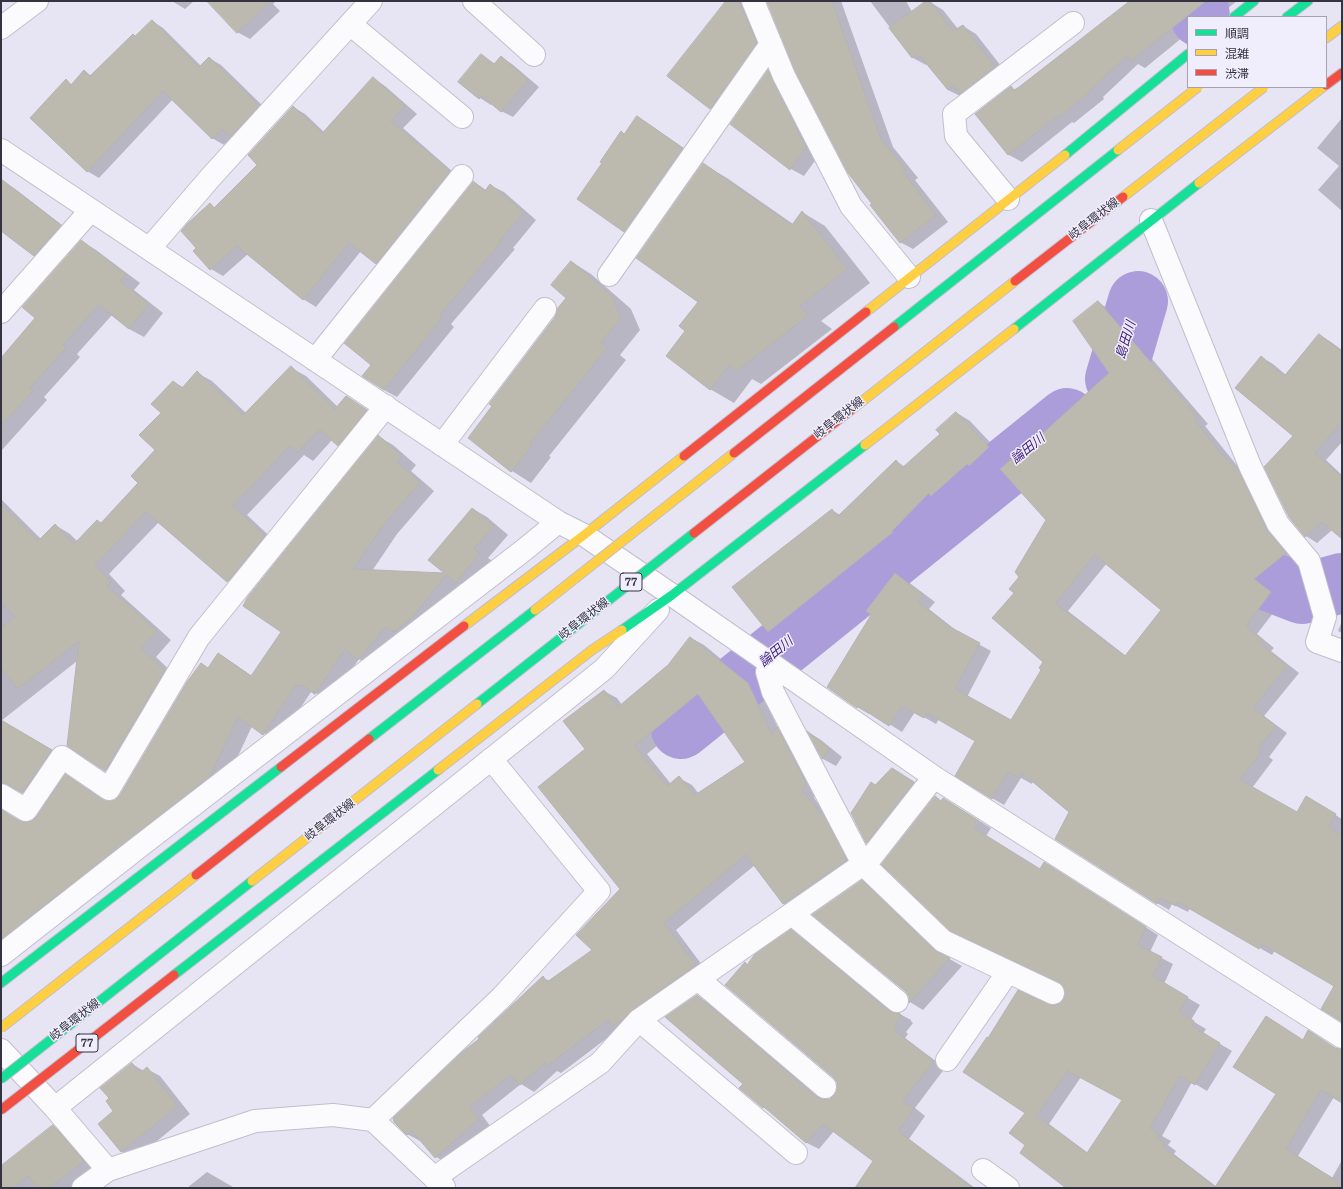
<!DOCTYPE html>
<meta charset="utf-8">
<style>
body{margin:0}
#map{position:relative;width:1343px;height:1189px;overflow:hidden;background:#e7e4f4;font-family:"Roboto Serif","Noto Sans JP",serif}
canvas{display:block}
.frame{position:absolute;inset:0;border:2px solid #363341;pointer-events:none}
.legend{position:absolute;left:1187px;top:16px;width:140px;height:72px;box-sizing:border-box;background:#f0eefc;border:1px solid #a6a3b1;margin:0;padding:5px 7px;list-style:none;font-size:12px;color:#363341}
.legend li{display:flex;align-items:center;gap:8px;height:20px}
.legend b{width:20px;border:1px solid #a6a3b1}
</style>
<div id="map">
<canvas width="1343" height="1189"></canvas>
<div class="frame"></div>
<ul class="legend">
<li><b style="height:5px;background:#16e098"></b>順調</li>
<li><b style="height:5px;background:#ffcf43"></b>混雑</li>
<li><b style="height:5px;background:#f24e42"></b>渋滞</li>
</ul>
</div>
<script>
const c = document.querySelector('canvas').getContext('2d');
c.lineJoin = 'round';
function fill(path, color) { c.fillStyle = color; c.fill(path, 'evenodd'); }
function trace(path, color, width, dash) { c.strokeStyle = color; c.lineWidth = width; c.lineCap = dash ? 'butt' : 'round'; c.setLineDash(dash || []); c.stroke(path); }
function write(font, color, halo, rows, align = 'center') {
  c.font = font + ' "Roboto Serif","Noto Sans JP",serif'; c.lineWidth = 3; c.setLineDash([]); c.textBaseline = 'middle'; c.strokeStyle = halo; c.fillStyle = color; for (const [text, x, y, turn = 0] of rows) {
    c.save(); c.translate(x, y); c.rotate((+turn || 0) * Math.PI / 180); c.textAlign = isNaN(turn) ? turn : align; if (halo) c.strokeText(text, 0, 0); c.fillText(text, 0, 0); c.restore();
  }
}
fill(new Path2D(`
 M172 1H194L185 9Z
 M208 1H276L273 4 280 11 250 39 237 32Z
 M728 1H753L770 51 724 116 711 108 669 76Z
 M768 1H841L893 147 918 178 915 180 948 222 913 249 900 242 873 204Z
 M870 1H906L912 12 930 2 943 10 958 29 963 26 976 34 1008 75 962 97 948 90 928 64 926 65 913 58Z
 M1131 1H1171L1188 22V33L1145 68 1138 64 1103 97 1104 99 1074 123 1072 122 1022 162 1009 155 976 114 1011 88 1016 91Z
 M1200 1H1237L1217 17H1214L1200 9Z
 M152 21 163 28 201 66 209 58 221 65 270 113 242 143 232 137 224 145 212 138 173 99 99 178 87 171 66 81 73 85 85 72 92 76Z
 M481 55 495 64 501 57 512 64 539 87 513 117 501 111 493 103 491 105 480 98Z
 M768 71 781 79 819 155 804 176 791 169Z
 M373 78 385 86 417 114 403 128 461 179 389 270 376 263 361 251 316 307 303 299 248 254 223 276 211 269 197 248 210 204 215 208 259 165 293 107 305 114 324 132Z
 M637 118 653 127 698 159 641 241 624 231 603 163 621 133 625 135Z
 M1342 118V211L1318 190 1339 166 1317 148Z
 M703 164 727 178 793 224 802 212 825 226 870 283 821 321 832 329 761 384 752 379 734 403 710 389 687 331 699 302Z
 M3 182 14 188 71 232 45 261 34 255 1 230V185Z
 M474 182 486 190 490 185 504 192 536 220 513 248 515 249 451 324 454 327 397 397 384 390 372 364Z
 M81 241 96 250 140 283 134 290 163 313 144 337 129 329 112 315 77 354 80 357 44 397 47 400 1 451V359L37 318Z
 M572 262 591 274 631 309 640 330 620 355 626 360 549 456 551 457 531 483 512 471 469 438 494 406 556 317 568 298Z
 M1098 302 1110 310 1208 424 1205 426 1235 463 1250 478 1297 560 1265 587 1283 600 1257 634 1274 648 1271 651 1299 673 1264 716 1287 733 1269 757 1273 760 1252 788 1297 813 1306 798 1342 819V832L1340 835 1342 836V1021L1335 986 1275 950 1272 955 1190 908 1188 912 1172 904 1169 910 1157 903 1070 811 1033 781 1032 784 1021 778 1004 805 992 798 977 741 939 719 936 724 915 712 902 732 870 712 869 714 857 707 872 614 895 574 907 581 935 602 929 609 962 635 991 651 967 697 1011 722 1042 670 1045 662 1016 593 1020 576 1047 520 1040 437 1110 373ZM1107 563 1163 609 1126 656 1068 611Z
 M1320 335 1331 342 1342 350V442L1326 460 1342 475V536L1332 530 1317 543 1306 536 1289 517 1294 436 1261 357 1273 364 1286 375Z
 M291 368 306 376 338 407 346 397 381 419 353 454 338 445 332 440 313 461 304 455 247 515 279 545 243 590 228 581 159 522 109 574 125 591 121 595 171 640 156 657 179 679 120 779 68 745 77 661 1 721V499L41 539 55 525 70 534 78 542 102 524 139 482 156 450 162 413 173 382 183 387 197 373 212 381 246 413Z
 M957 413 970 421 1002 455 982 472 980 471 945 503 942 501 905 538 906 540 781 639 768 631 832 510 840 515 896 461 905 467 941 434Z
 M379 437 393 445 416 465 411 471 434 491 397 534 372 571 446 574 473 509 487 517 508 535 488 558 494 562 471 591 460 584 428 625 373 667 359 659 330 701 316 693 315 695 311 692 278 742 252 726 225 784 1 958V722L66 759 38 801 22 792 17 790 10 792 3 804 5 811 9 815 20 822H32L37 818 66 776 106 802 115 801 121 796 219 654 233 663 252 676 282 632Z
 M1342 621V633L1338 631Z
 M691 638 704 645 761 692 778 728 790 735 819 791 814 798 840 830 859 868 797 911 784 904 755 865 676 930 708 973 619 1029 561 1073 557 1071 534 1092 521 1084 482 1115 491 1127 449 1164 436 1157 421 1140 420 1141 407 1134 481 1039 543 978 550 981 594 951 621 889 586 749 604 691 617 698 622 705 669 666ZM707 705 746 763 699 794 692 785 679 778 671 784 647 754Z
 M810 733 821 740 842 757 836 766 823 759Z
 M906 777 926 791 880 850 867 843 852 813 875 786Z
 M935 798 942 802 944 799 991 828 986 836 1041 870H1056L1158 935 1150 952 1173 964 1164 984 1200 1005 1191 1020 1206 1029 1203 1034 1232 1051 1207 1091 1192 1082 1162 1136 1171 1141 1168 1145 1176 1151 1174 1154 1217 1187 1278 1094 1304 1041 1321 1039 1337 1049 1342 1050V1102L1334 1097 1298 1156 1332 1178 1342 1160V1188H1068L1027 1145 1026 1113 988 1039 1061 1004 1065 998 1066 991 1064 985ZM1081 1077 1124 1100 1088 1153 1049 1124Z
 M862 881 875 889 946 957 962 966 923 1010 910 1002V996Z
 M791 931 803 938 896 1014H900L911 1020V1021L913 1023 906 1032 908 1034 905 1038 945 1068 915 1108 925 1116 909 1139 975 1188H856L875 1161 834 1131 819 1149 807 1143 771 1112 763 1107 744 1084 697 996 709 1003 824 1100H830L835 1096 838 1089V1082L745 964 748 965Z
 M132 1064 144 1071 147 1069 160 1076 190 1114 135 1159 121 1151 115 1111Z
 M54 1127 66 1134 95 1168 70 1188H39L37 1186 34 1188H1V1167Z
 M207 1172 233 1187 234 1188H187Z`), '#0003');
trace(new Path2D(`
 M1198 1 1200 17
 M1115 379 1138 301
 M1201 516 1218 544 1258 577 1302 594 1342 583
 M681 729 1067 418`), '#aa9dd9', 60);
const building = new Path2D(`
 M207 1H270L237 33Z
 M726 1H741V6L757 43 710 109 667 76Z
 M767 1H832L881 139 906 170 903 172 936 215 900 243 870 205 872 204 848 173 795 71Z
 M926 1H930L953 31 963 25 995 67 960 94 953 86 948 90 920 56 918 58 916 55 912 58 889 28Z
 M1130 1H1206L1131 61 1127 56 1090 90 1091 91 1061 116 1059 115 1008 155 975 114 1011 86 1014 90 1019 87Z
 M152 20 199 67 209 57 259 106 230 137 222 129 212 139 163 91 87 172 30 118 66 79 71 85 84 70 90 76 133 34 135 36Z
 M481 54 494 64 501 56 528 80 501 112 482 96 479 99 458 82Z
 M768 70 806 147 790 170 730 124Z
 M373 77 405 106 391 121 450 171 376 264 349 243 303 300 237 246 210 270 193 251 196 248 181 231 188 223 210 203 214 208 257 165 248 155 293 106 322 133Z
 M637 116 683 148 624 232 577 199 602 163 600 162 621 131 624 134Z
 M703 163 792 225 802 211 847 269 799 307 809 315 737 371 729 365 710 390 666 356 685 331 679 326 698 302 636 258Z
 M1 179 61 225 34 256 1 231Z
 M473 181 485 191 490 184 524 212 500 240 502 241 439 316 442 318 384 390 362 376 371 365 344 343Z
 M81 240 126 274 120 281 149 304 129 329 99 305 63 345 66 348 30 388 33 391 1 426V358L35 318 22 307Z
 M571 261 612 296 621 318 601 343 607 348 530 444 532 446 511 472 468 438 492 406 489 404 555 317 557 309 566 298 551 285Z
 M1098 301 1197 416 1194 419 1222 455 1238 470 1267 530 1286 553 1254 579 1271 592 1246 626 1263 640 1260 643 1287 666 1253 708 1276 726 1258 749 1261 752 1240 780 1297 812 1306 796 1336 814 1329 827 1342 835V1022L1321 1009 1334 986 1262 944 1259 949 1178 902 1176 906 1160 898 1157 904 1055 839 1069 812 1022 773 1019 778 1008 772 992 799 955 776 975 741 927 713 924 718 902 706 889 726 858 706 857 708 827 687 871 615 866 611 895 573 923 595 918 602 952 628 980 643 955 689 1011 720 1041 670 1039 668 1043 662 992 618 1014 593 1009 589 1019 577 1015 572 1046 520 1000 469 1039 435 1040 436 1109 373 1073 321ZM1095 555 1161 610 1125 656 1056 604Z
 M1319 334 1342 352V422L1315 453 1342 477V539L1322 522 1305 537 1289 517 1264 467 1293 436 1235 388 1261 356 1284 376Z
 M291 366 335 409 346 396 367 410 338 446 320 430 297 453 290 446 233 506 265 536 227 582 146 512 95 565 111 582 107 586 157 631 141 648 165 670 105 771 67 746 79 641 18 689 1 668V628L15 617 1 602V504L38 541 55 524 74 544 97 520 101 523 138 483 131 476 155 450 139 435 161 413 151 404 173 381 182 388 197 371 243 415Z
 M956 412 989 447 969 466 967 464 931 496 929 493 892 531 893 532 768 632 732 587 832 509 837 517 896 460 902 468 940 434 936 430Z
 M378 435 402 456 397 462 420 482 383 526 353 569 444 573 428 560 472 508 494 526 474 549 480 553 456 583 446 575 413 617 394 632 386 627 358 660 345 649 315 694 301 685 300 687 296 685 263 735 238 717 210 776 1 939V810L20 821 26 822 32 821 36 817 65 774 102 799 109 801 115 800 120 795 187 682 201 663 208 668 218 653 251 676 281 632 243 606 247 598Z
 M690 637 748 683 772 735 777 727 806 783 802 790 827 821 847 860 783 904 746 855 664 923 696 965 632 1010 623 1019 612 1026 608 1020 547 1066 545 1063 520 1085 511 1075 469 1107 479 1119 435 1158 412 1131 407 1135 394 1122 393 1118 462 1052 479 1039 478 1037 543 976 547 982 592 950 576 935 620 889 538 787 585 749 563 721 604 690 618 707 668 665ZM698 694 745 762 695 795 679 776 667 786 635 746Z
 M1 720 52 750 22 793 7 784 1 783Z
 M807 731 830 749 822 759Z
 M892 768 914 782 866 843 851 813 871 782 875 785Z
 M935 796 941 801 943 798 979 821 974 828 1040 869 1044 862 1146 927 1138 945 1162 957 1153 976 1188 997 1179 1012 1194 1021 1192 1026 1220 1043 1195 1085 1180 1076 1150 1128 1159 1134 1157 1138 1165 1143 1162 1146 1215 1187 1276 1094 1233 1067 1266 1016 1303 1040 1308 1030 1335 1048 1342 1049V1103L1321 1090 1286 1149 1342 1184V1188H1066L1020 1153 1025 1145 1009 1133 1025 1113 963 1072 987 1037 988 1038 1018 990 1048 1004 1054 1005 1060 1003 1064 998 1065 992 1063 986 1058 982 950 931 881 864ZM1068 1071 1122 1100 1087 1153 1037 1116Z
 M862 880 934 950 950 958 909 1003V996L905 991 812 915Z
 M791 929 889 1011 895 1013H900L899 1014 902 1016 895 1024 897 1026 894 1030 934 1061 903 1101 914 1108 898 1131 973 1188H855L873 1161 823 1124 806 1143 764 1107 763 1108 739 1088 743 1084 665 1017 697 995 817 1097 823 1099H830L834 1095 837 1089V1082L833 1077 725 985 745 962 747 965 755 954Z
 M132 1063 140 1073 147 1067 178 1106 121 1152 98 1124 113 1111 106 1101 109 1098 100 1088Z
 M53 1125 84 1161 49 1188H37L28 1176 13 1188H1V1166Z`);
fill(building, '#bcbaaf');
trace(building, '#b4b3b4', 1);
const street = new Path2D(`
 M474 1 534 55
 M753 1 784 76 851 206 909 277
 M350 24 462 117
 M1 28 37 1
 M1 150 558 522 584 535 672 595 934 777 1342 1037
 M1008 199 956 136 954 114 1073 23
 M1151 220 1250 466 1278 524 1309 561 1325 617 1317 642 1342 651
 M149 249 210 178 371 1
 M609 275 771 44
 M1 312 91 210
 M315 360 462 176
 M442 445 545 309
 M774 666 767 672 773 692 863 864 943 941 1053 993
 M1 795 26 810 62 757 109 789 199 637 386 406
 M792 914 897 1001
 M1 955 140 846 524 550 558 522
 M698 979 825 1087
 M639 1020 796 1153
 M1 1050 55 1108 108 1170
 M947 1060 1008 972
 M55 1108 604 669 658 610
 M373 1120 502 997 599 891 491 759
 M983 1170 1008 1188
 M434 1178 600 1063 639 1020 869 860 934 777
 M83 1188 108 1170 255 1121 333 1115 373 1120 444 1187`);
const fast = new Path2D(`
 M1234 17 1254 1
 M1287 17 1308 1
 M1065 155 1188 54
 M1014 329 1199 183
 M622 630 672 595 865 445
 M174 975 438 770
 M1 983 281 767`);
const slow = new Path2D(`
 M1326 38 1342 26
 M1199 183 1323 87
 M866 312 1065 155
 M865 445 1014 329
 M464 626 584 535 684 456
 M438 770 592 650 622 630`);
const jam = new Path2D(`
 M1326 85 1342 73
 M684 456 866 312
 M281 767 464 626`);
trace(street, '#c1bfcc', 24);
trace(fast, '#c1bfcc', 11);
trace(slow, '#c1bfcc', 11);
trace(jam, '#c1bfcc', 11);
trace(street, '#fbfbfd', 22);
trace(fast, '#16e098', 9);
trace(slow, '#ffcf43', 9);
trace(jam, '#f24e42', 9);
const fastBridge = new Path2D(`
 M894 327 1118 150
 M477 704 694 533
 M369 739 535 610
 M1 1079 252 881`);
const slowBridge = new Path2D(`
 M1118 150 1198 87
 M1123 197 1264 87
 M851 410 1015 281
 M535 610 734 453
 M252 881 477 704
 M1 1028 196 875`);
const jamBridge = new Path2D(`
 M1015 281 1123 197
 M734 453 894 327
 M694 533 851 410
 M196 875 369 739
 M1 1110 174 975`);
trace(fastBridge, '#c1bfcc', 11, []);
trace(slowBridge, '#c1bfcc', 11, []);
trace(jamBridge, '#c1bfcc', 11, []);
trace(fastBridge, '#16e098', 9);
trace(slowBridge, '#ffcf43', 9);
trace(jamBridge, '#f24e42', 9);
for (const [x, y, w] of [
 [631,582,22],
 [87,1043,22]
]) { const box = new Path2D(); box.roundRect(x - w / 2, y - 9, w, 18, 3); c.fillStyle = '#f0eefc'; c.fill(box); trace(box, '#363341', 1); }
write('bold 11px', '#363341', null, [
 ["77",631,582],
 ["77",87,1043]
]);
write('12px', '#363341', '#f0eefc', [
 ["岐阜環状線",1094,219,-38],
 ["岐阜環状線",839,418,-38],
 ["岐阜環状線",584,619,-38],
 ["岐阜環状線",330,820,-38],
 ["岐阜環状線",75,1020,-38]
]);
write('italic 13px', '#3e1c79', '#f0eefc', [
 ["島田川",1126,340,-73],
 ["論田川",1028,449,-39],
 ["論田川",776,652,-39]
]);
</script>
